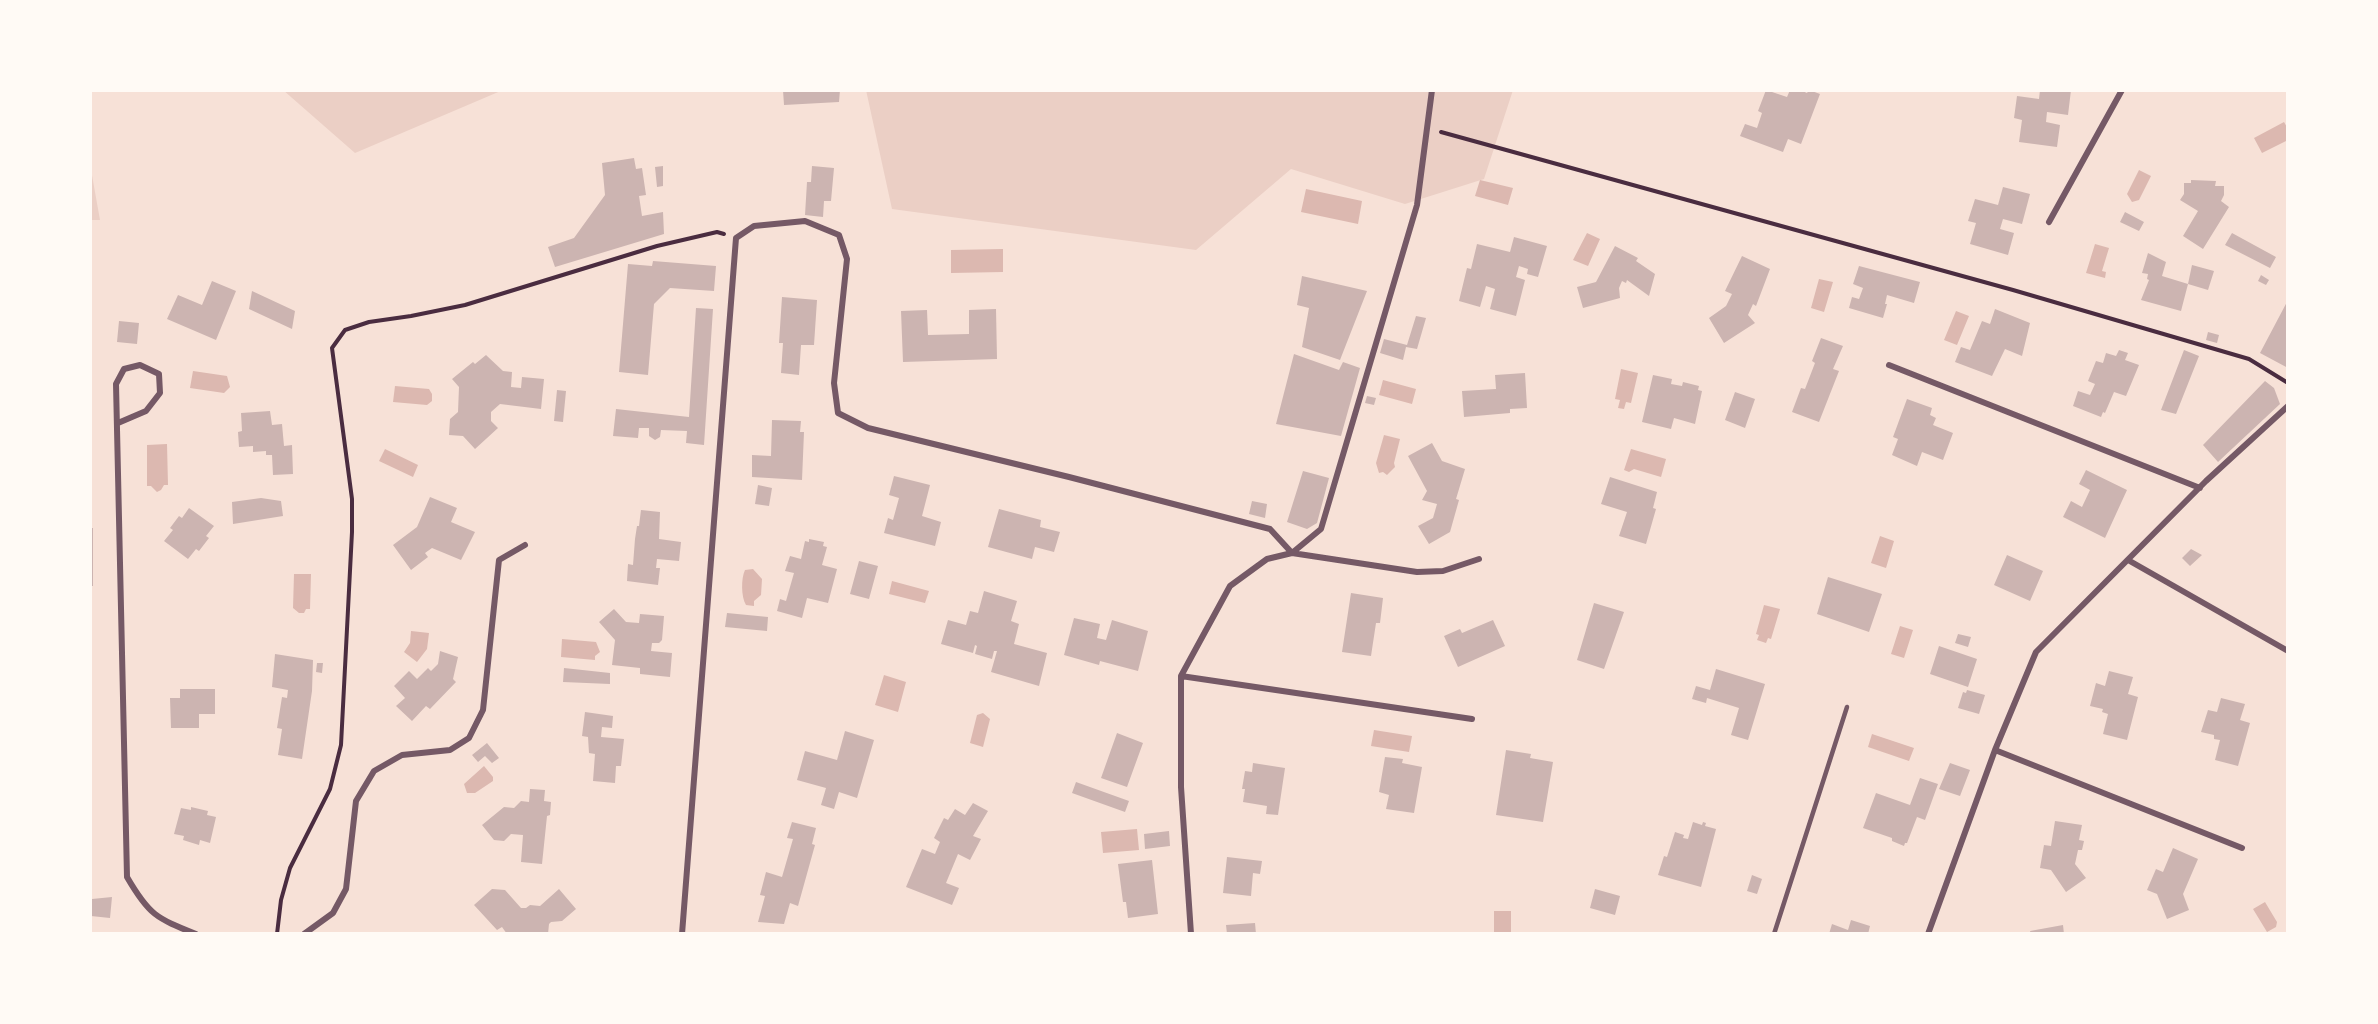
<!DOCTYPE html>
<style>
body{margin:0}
#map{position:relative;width:2378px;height:1024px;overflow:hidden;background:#f7e1d7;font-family:Inter,sans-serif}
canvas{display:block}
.frame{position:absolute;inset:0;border:92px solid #fffaf5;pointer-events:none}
</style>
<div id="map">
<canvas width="2378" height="1024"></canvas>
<div class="frame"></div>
</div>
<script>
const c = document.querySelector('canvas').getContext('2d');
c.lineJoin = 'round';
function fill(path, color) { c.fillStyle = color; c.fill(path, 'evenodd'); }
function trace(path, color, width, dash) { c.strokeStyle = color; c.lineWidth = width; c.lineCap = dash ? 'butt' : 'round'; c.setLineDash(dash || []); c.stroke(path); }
fill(new Path2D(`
 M283 90H503L355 153Z
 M866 90H1513L1484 179 1405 204 1291 169 1196 250 892 209Z
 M90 164 100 220H90Z`), '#ebcfc5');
fill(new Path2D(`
 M2284 122 2288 129V140L2262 153 2254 138Z
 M2139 170 2151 176 2139 200 2132 202 2127 194Z
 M1480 180 1513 188 1508 205 1475 196Z
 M1306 189 1362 201 1358 224 1301 212Z
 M1587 233 1600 239 1588 266 1573 260Z
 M2095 244 2109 248 2102 271 2106 272 2105 278 2086 273Z
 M1003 249V272L951 273V250Z
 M1819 279 1833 282 1824 312 1811 308Z
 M1956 311 1969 316 1957 345 1944 340Z
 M1621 369 1638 373 1631 403 1626 402 1624 409 1618 408 1620 400 1615 399Z
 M193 371 227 376 230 387 224 393 190 388Z
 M1383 380 1416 389 1412 404 1379 395Z
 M395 386 429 389 432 394V401L427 405 393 402Z
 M1384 435 1400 439 1394 463 1395 467 1387 475 1383 472 1379 473 1376 463Z
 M167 444 168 485H164L161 490 157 492 151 486H147V445Z
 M385 449 418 465 413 477 379 461Z
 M1631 449 1666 459 1661 477 1634 469 1629 472 1624 470Z
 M1880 536 1894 541 1886 568 1871 563Z
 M753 569 762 579 761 595 754 601V606L746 605C741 597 741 578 745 570Z
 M294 574H311L310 609H306L304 613H299L293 608Z
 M892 581 929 591 925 603 889 594Z
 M1764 605 1780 609 1771 639 1768 638 1766 643 1757 640 1759 635 1756 634Z
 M1900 626 1913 630 1904 658 1891 654Z
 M411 631 429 633 427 649 417 662 404 652 410 643Z
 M562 639 596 642 600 652 595 656V660L561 657Z
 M884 675 906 682 898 712 875 705Z
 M983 713 990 719 983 747 970 743 977 715Z
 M1374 730 1412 736 1409 752 1371 746Z
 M1872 734 1914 748 1909 761 1868 747Z
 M484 766 493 777V781L475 793H467L464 784Z
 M1137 829 1139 850 1103 853 1101 832Z
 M2265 902 2277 922 2276 927 2267 932 2253 909Z
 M1494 911H1511V934H1494Z`), '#dcb8b0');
fill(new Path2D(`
 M783 90H840L839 102 784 105Z
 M1766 90 1787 97 1790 90H1800L1807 93 1809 90 1820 94 1801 144 1788 139 1783 152 1740 136 1745 124 1757 128 1762 113 1758 111Z
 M2040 90H2071L2068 115 2047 112 2046 122 2060 125 2057 147 2019 142 2022 120 2014 118 2017 96 2039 99Z
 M634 158 636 169 642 168 646 195 639 196 642 216 663 212 664 234 555 267 548 247 574 238 605 195 602 163Z
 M663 166V186L657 187 655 167Z
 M812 166 834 168 831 201H824L823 217 805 215 807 182H811Z
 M2191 180 2216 181 2215 186H2224V195L2221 201 2229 207 2203 249 2183 236 2198 211 2180 200 2184 194V183H2191Z
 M2003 187 2030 194 2022 224 2003 219 2000 229 2014 233 2008 255 1970 244 1976 223 1968 221 1975 199 1998 205Z
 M2125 212 2144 222 2139 231 2120 222Z
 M2232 233 2276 257 2270 268 2225 245Z
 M1514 237 1547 246 1538 277 1527 274 1528 269 1519 266 1516 277 1525 280 1516 316 1490 309 1495 289 1486 286 1480 307 1459 301 1467 268 1471 269 1477 244 1510 252Z
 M1615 246 1638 258 1636 261 1655 274 1649 296 1627 280 1626 283 1622 281 1619 288 1620 298 1583 308 1577 287 1596 282Z
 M2148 253 2166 262 2162 276 2188 284 2192 265 2214 271 2208 290 2188 284 2181 311 2141 300 2149 280 2147 279 2148 274 2142 273Z
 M1742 256 1770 269 1756 306 1753 304 1748 315 1755 323 1724 343 1709 318 1726 306 1732 294 1725 291Z
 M653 261 716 266 714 291 670 288 654 304 648 375 619 372 628 264 652 266Z
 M1859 266 1920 282 1914 303 1887 295 1885 304H1887L1883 318 1849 308 1852 297 1859 299 1863 288 1853 284Z
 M2261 275 2269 280 2266 285 2258 281Z
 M1302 276 1367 291 1340 360 1302 347 1309 308 1297 305Z
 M212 281 236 291 216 340 167 319 178 295 202 305Z
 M252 291 295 311 292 329 249 309Z
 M782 297 817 300 814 345H801L799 375 781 373 783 343H779Z
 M2288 300V368L2260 353Z
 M696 308 713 309 704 445 686 443 687 431 661 430 660 437 655 440 649 436V428H639L638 438 613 436 616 409 689 417Z
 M996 309 997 359 903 362 901 311 927 310 928 335 969 334V310Z
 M1995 309 2030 323 2022 356 2005 349 1992 376 1955 362 1961 347 1970 350 1982 321 1990 324Z
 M1416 316 1426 318 1417 349 1406 347 1403 360 1380 353 1384 339 1407 345Z
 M119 321 139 323 137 344 117 342Z
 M2208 332 2219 335 2217 343 2206 340Z
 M1821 338 1843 346 1833 369 1839 371 1819 422 1792 412 1801 388 1805 389 1815 363 1812 361Z
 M2119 350 2128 353 2125 360 2139 365 2126 396 2114 392 2105 413 2103 412 2101 417 2073 406 2078 391 2090 395 2095 384 2088 381 2096 361 2103 363 2106 353 2116 356Z
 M2184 350 2199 356 2176 414 2161 410Z
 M1294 354 1339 370 1343 362 1360 368 1341 436 1276 424Z
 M486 355 503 371 512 372 511 387 521 388 522 377 544 379 541 409 500 404 491 412V421L498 428 475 449 463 436 449 435 450 419 458 412 459 387 452 379 473 362 475 364Z
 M1525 373 1527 408 1510 409V413L1464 417 1462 391 1496 389 1495 375Z
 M1653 375 1672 379 1671 384 1682 386 1683 382 1699 386 1698 390 1702 391 1695 424 1674 418 1671 429 1642 422Z
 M2265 381 2274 388 2280 404 2218 462 2203 445Z
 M557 390 566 391 563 422 554 421Z
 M1735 392 1755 399 1745 428 1725 420Z
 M1367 396 1376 398 1374 405 1365 403Z
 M1907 399 1932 408 1930 415 1936 418 1933 425 1953 433 1943 460 1922 452 1917 466 1892 455 1898 439 1893 437Z
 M270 411 272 425 282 424 284 446 292 445 293 474 273 475 272 455H266V451L253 452V446L239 447 238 432 242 431 241 413Z
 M772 420 801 421 800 432H804L802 480 752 477V455L771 456Z
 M1432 443 1442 461 1465 469 1456 499 1459 500 1450 532 1429 544 1418 526 1433 518 1437 504 1422 500 1427 491 1408 456Z
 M2086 470 2127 490 2105 538 2063 517 2071 501 2082 507 2090 490 2079 484Z
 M1303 471 1329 478 1317 523 1307 529 1287 522Z
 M894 476 930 485 922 516 941 522 935 546 884 533 888 518 893 520 899 498 889 495Z
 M1610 477 1657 492 1653 508 1656 509 1646 544 1619 536 1627 512 1601 504Z
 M758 485 772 488 769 506 755 504Z
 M430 497 457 508 451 522 475 532 461 560 432 548 425 553 428 557 411 570 393 545 417 527Z
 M261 498 281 501 283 516 233 524 232 502Z
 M1252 501 1267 504 1265 518 1249 514Z
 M189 508 214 526 206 536 209 538 199 551 196 549 188 559 164 541 173 530 170 528 179 516 182 518Z
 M999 509 1041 520 1040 527 1060 532 1054 552 1035 547 1032 559 988 547Z
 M641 510 660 512 659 539 681 542 679 561 657 559 656 568H660L658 585 627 581 628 564 633 565 635 539 637 526H639Z
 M90 528H93V586H90Z
 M809 539 824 542 823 546 827 547 822 565 837 569 828 603 807 598 802 618 777 611 780 599 786 601 794 573 785 571 790 556 801 559 805 541 809 542Z
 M2191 549 2202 555 2190 566 2182 558Z
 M2007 555 2043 571 2030 601 1994 585Z
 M859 561 878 566 869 599 850 594Z
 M1828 577 1882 594 1869 632 1817 614Z
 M984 591 1017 601 1011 621 1019 624 1014 644 1047 653 1039 686 991 672 997 651H994L992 659 975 654 977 646 975 645 973 653 941 644 948 620 966 625 970 611 978 613Z
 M1351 593 1383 598 1380 623H1376L1371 656 1342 652Z
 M1594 603 1624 612 1604 669 1577 660Z
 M614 609 626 622 639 623 640 614 664 616 662 640 659 643H652L651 651 672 653 670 677 640 674V668L612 665 615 640 599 622Z
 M727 613 768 617 767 631 725 627Z
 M1074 618 1100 624 1097 638 1106 640 1112 620 1148 631 1138 671 1100 661 1099 665 1064 655Z
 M1493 620 1505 646 1458 667 1444 636 1460 629 1462 633Z
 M1958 634 1971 637 1968 647 1955 643Z
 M1939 646 1977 659 1968 687 1930 674Z
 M440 651 458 657 453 679 456 682 430 709 426 706 412 721 396 706 405 698 394 686 409 671 417 679 428 668 431 671 438 664Z
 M275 654 313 660 312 691 302 759 278 755 282 729 277 728 282 697 287 698 288 690 272 687Z
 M317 663H323L322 673 316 672Z
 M564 668 610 673V684L563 682Z
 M1716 669 1765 684 1748 740 1731 735 1739 708 1707 698 1706 703 1692 699 1696 686 1710 690Z
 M2109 671 2133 677 2128 694 2138 697 2127 740 2103 734 2108 714 2102 712 2103 709 2090 706 2096 683 2105 686Z
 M180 689H215V714H199V728H171L170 698H180Z
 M1967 690 1985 695 1979 714 1958 708 1963 692 1966 693Z
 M2221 698 2245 704 2240 720 2250 723 2238 766 2215 760 2220 740 2214 739V735L2201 732 2208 710 2217 712Z
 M585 712 613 716 612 728 602 727 601 737 624 739 621 766H616L615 783 593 781 595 754 589 753 588 737 582 736Z
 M845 731 874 740 857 798 839 792 834 809 821 805 826 788 797 780 805 751 837 760Z
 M1117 733 1143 743 1127 787 1101 778Z
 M487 743 499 758 492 763 485 756 478 762 472 755Z
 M1506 750 1531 754 1530 758 1553 762 1543 822 1496 815Z
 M1385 757 1403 759 1402 763 1422 767 1414 813 1386 809 1389 795 1379 792Z
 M1253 763 1285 768 1278 815 1266 814 1267 806 1243 802 1245 789H1242L1245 771 1252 772Z
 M1950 763 1970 770 1960 796 1939 789Z
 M1920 778 1938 784 1925 820 1917 817 1907 843H1905L1904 846 1892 841V838L1863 828 1876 793 1910 805Z
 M1076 782 1129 801 1125 812 1072 793Z
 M530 789 545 790 544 801 551 802 550 815 547 816 542 864 521 862 523 835 511 834 504 841 494 840 482 825 504 807 514 808 521 801 529 802Z
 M973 803 988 811 973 836 981 839 970 860 958 854 946 883 959 888 952 905 906 887 922 849 935 854 940 842 934 838 944 818 948 820 955 809 965 815Z
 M191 807 208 811 207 815 216 817 210 843 200 840 199 845 183 840 184 836 174 834 181 808 191 810Z
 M2055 821 2082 825 2079 840 2084 841 2082 850H2078L2075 864 2086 878 2066 892 2051 870 2040 868 2044 845 2051 846Z
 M792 822 816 828 812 844 815 845 798 906 790 903 784 924 758 922 765 896 760 895 766 872 782 877 793 839 787 838Z
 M1693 822 1702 825 1703 822 1706 823 1705 826 1716 829 1701 887 1658 875 1664 856 1667 857 1675 832 1684 835 1683 838 1688 839Z
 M1169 831 1170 846 1145 849 1144 834Z
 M2173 848 2198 859 2183 894 2189 910 2167 919 2157 894 2147 890 2156 869 2163 872Z
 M1227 857 1262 861 1260 874 1253 873 1251 896 1223 893Z
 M1152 860 1158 914 1128 918 1126 902H1123L1118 864Z
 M1752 875 1762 879 1757 894 1747 891Z
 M492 889 505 890 521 908H526L530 905 540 906 559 889 576 909 562 921 551 922 549 924 548 934H507L502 927 497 930 474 905Z
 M1595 889 1620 896 1615 915 1590 908Z
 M112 897 110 918 91 916 92 899Z
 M1851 920 1870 926 1868 934H1829L1832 924 1848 930Z
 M1255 923 1256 934H1227L1226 925Z
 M2063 925 2064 934H2031L2030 931Z`), '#ccb4b1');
trace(new Path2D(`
 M1441 132 2013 290 2249 359 2288 383
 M277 934 281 900 290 868 330 789 341 745 352 532V499L332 348 345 330 369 322 411 316 465 305 657 246 717 232 724 234`), '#4a2c40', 4);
trace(new Path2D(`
 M1774 934 1847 707`), '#755966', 4.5);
trace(new Path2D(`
 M2049 222 2122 90
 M1889 365 2200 488
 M118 423 146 411 160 393 159 374 140 365 124 369 116 384 127 877C149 915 156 918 196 934
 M1292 553 1417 572 1443 571 1479 559
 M2128 560 2288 651
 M1181 676 1472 719
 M1995 750 2242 848
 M304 934 333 913 346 889 356 801 374 771 402 755 450 750 469 738 483 710 499 560 525 545
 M682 934 736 238 754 226 805 221 839 235 847 259 834 383 838 413 868 428 1069 477 1270 529 1292 553
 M1191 934 1181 787V676L1230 586 1267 559 1292 553 1321 529 1417 205 1432 90
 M1928 934 1995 750 2036 652 2206 481 2288 406`), '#755966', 6);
</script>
